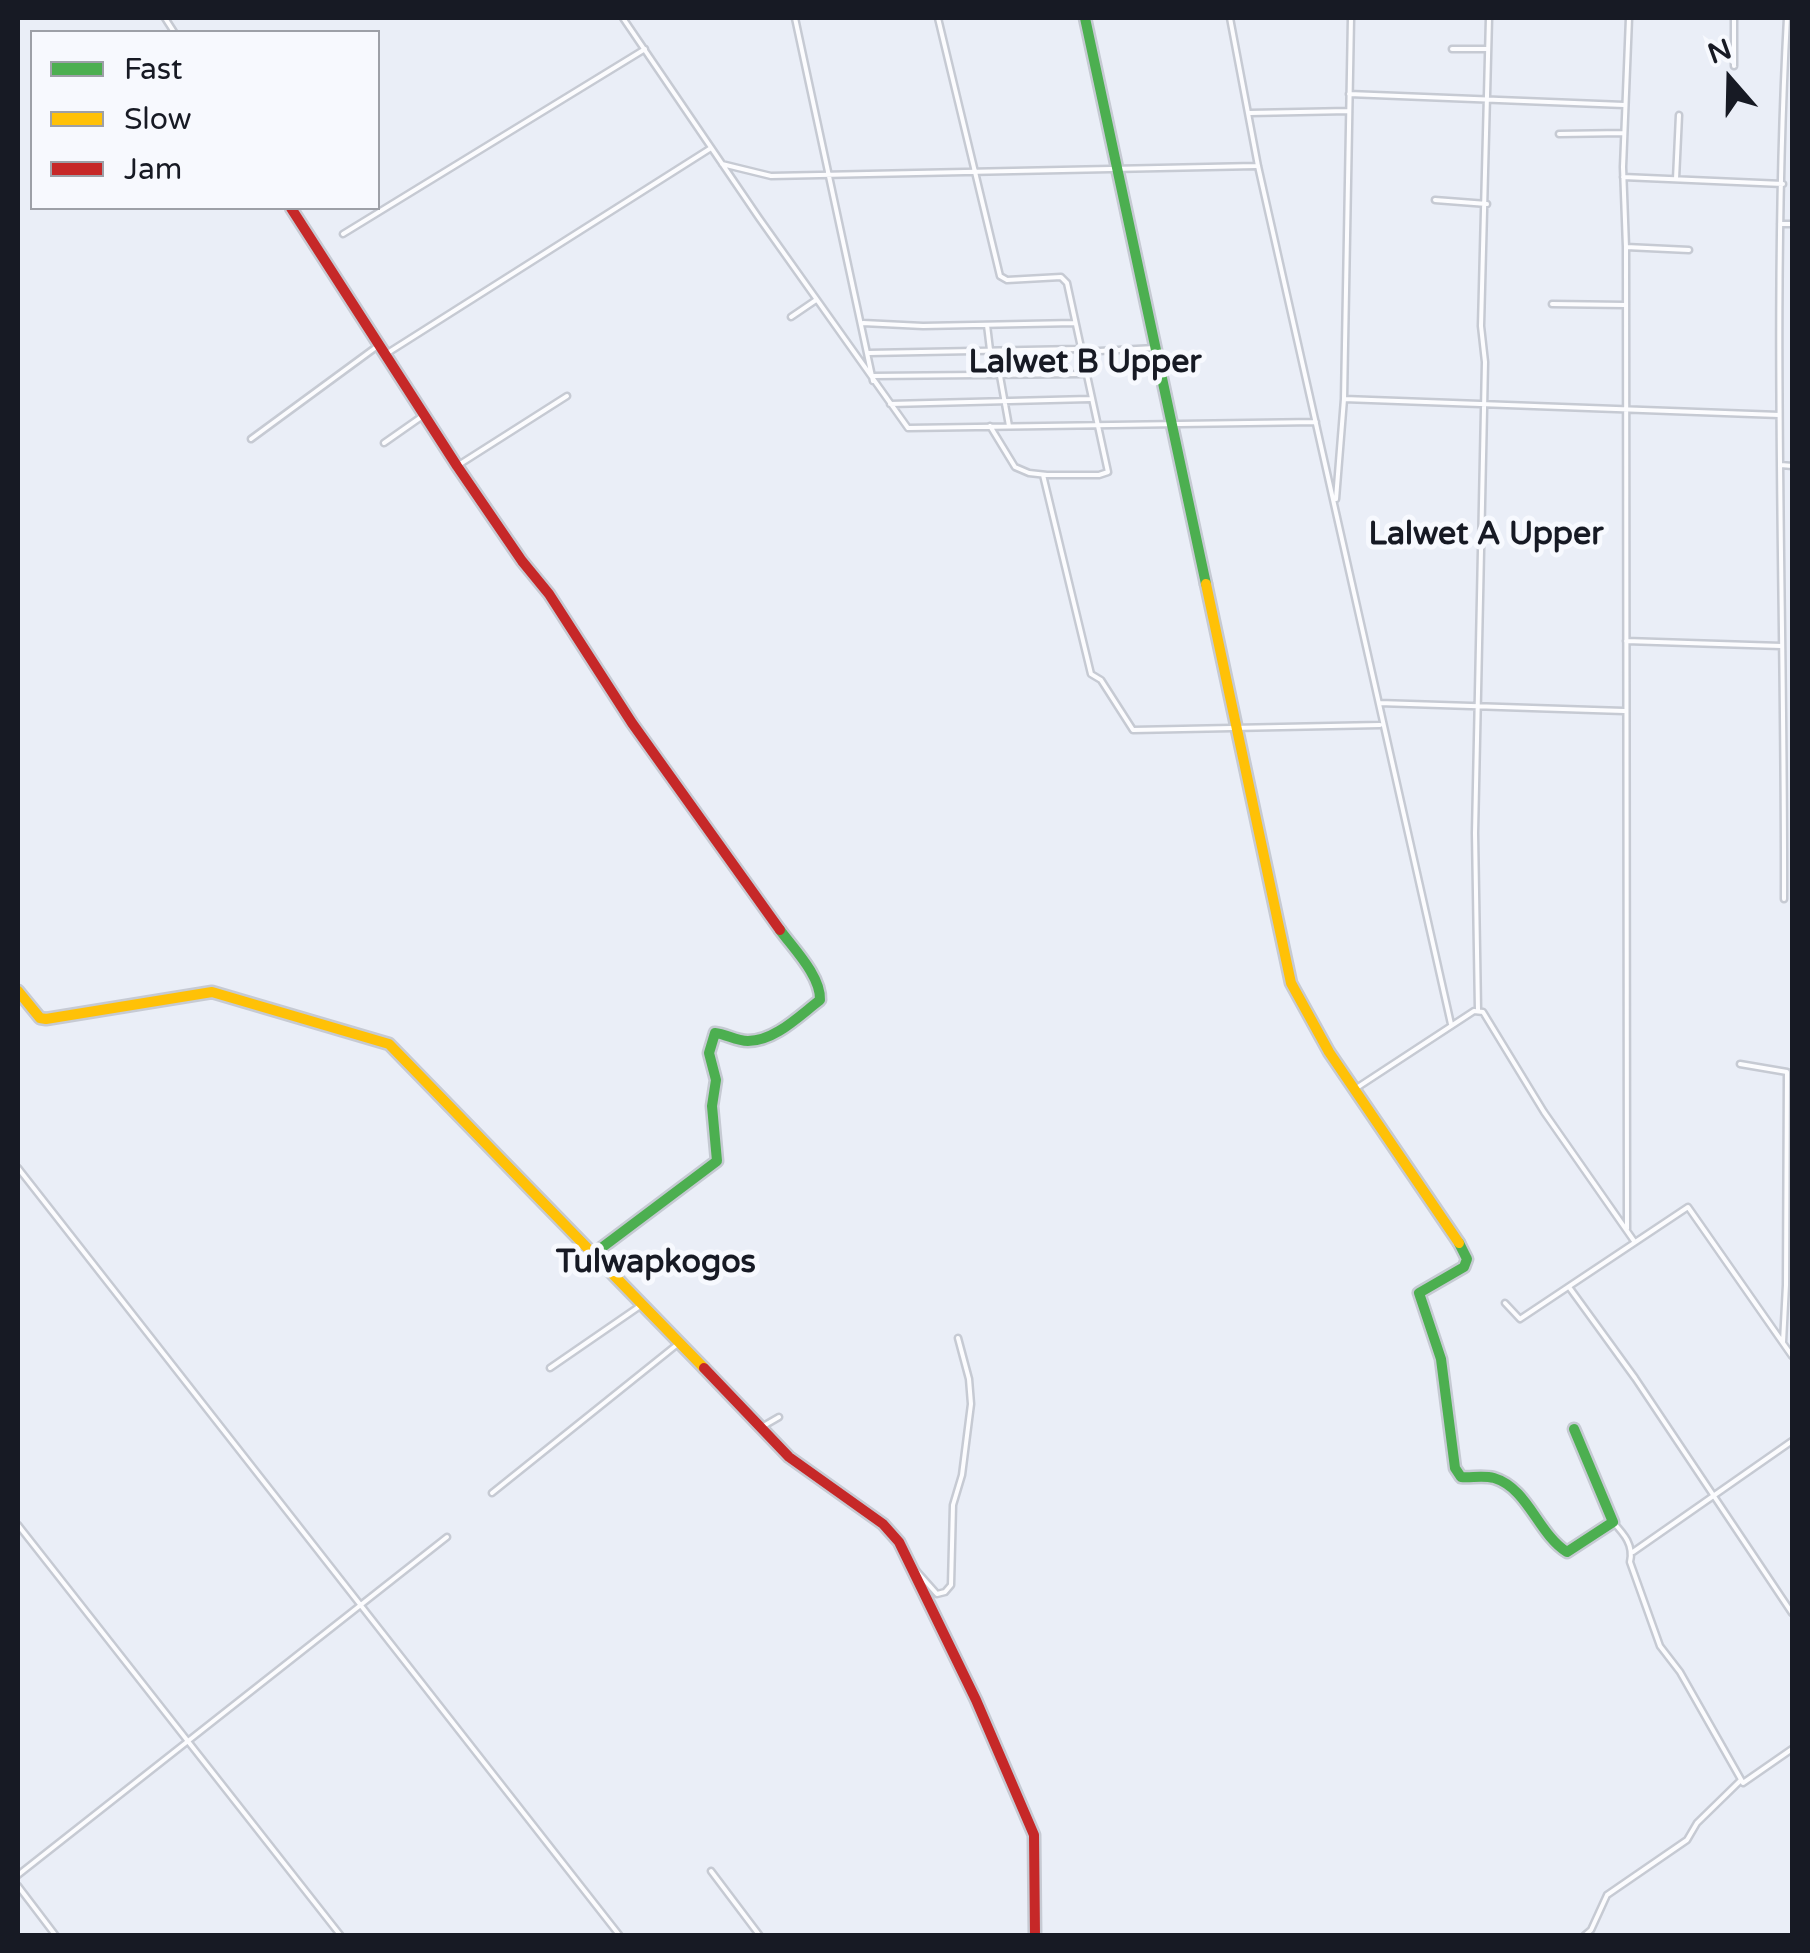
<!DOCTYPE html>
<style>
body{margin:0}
#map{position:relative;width:1810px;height:1953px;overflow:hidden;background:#eaeef7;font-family:"Varela Round",sans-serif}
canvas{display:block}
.frame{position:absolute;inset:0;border:20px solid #171a24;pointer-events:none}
.legend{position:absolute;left:30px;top:30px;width:350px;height:180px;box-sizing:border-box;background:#f7f9fe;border:2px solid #9da0a7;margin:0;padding:12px 18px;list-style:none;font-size:30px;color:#171a24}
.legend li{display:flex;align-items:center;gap:20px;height:50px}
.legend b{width:50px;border:2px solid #9da0a7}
.north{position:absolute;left:1680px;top:30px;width:100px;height:100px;-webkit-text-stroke:8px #f7f9fe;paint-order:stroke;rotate:340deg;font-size:28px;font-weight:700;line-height:40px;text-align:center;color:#171a24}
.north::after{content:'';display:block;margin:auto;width:35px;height:45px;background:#171a24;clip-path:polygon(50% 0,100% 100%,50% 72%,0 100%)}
</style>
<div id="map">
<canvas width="1810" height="1953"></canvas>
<div class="frame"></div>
<ul class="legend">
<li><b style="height:12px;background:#4caf50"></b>Fast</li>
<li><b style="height:12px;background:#ffc107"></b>Slow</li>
<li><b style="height:12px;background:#c62828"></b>Jam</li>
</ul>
<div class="north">N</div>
</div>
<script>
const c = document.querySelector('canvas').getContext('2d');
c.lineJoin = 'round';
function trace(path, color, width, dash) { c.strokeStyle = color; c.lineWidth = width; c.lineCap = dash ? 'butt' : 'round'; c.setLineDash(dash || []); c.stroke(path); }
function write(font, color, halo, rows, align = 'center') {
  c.font = font + ' "Varela Round",sans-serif'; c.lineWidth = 10; c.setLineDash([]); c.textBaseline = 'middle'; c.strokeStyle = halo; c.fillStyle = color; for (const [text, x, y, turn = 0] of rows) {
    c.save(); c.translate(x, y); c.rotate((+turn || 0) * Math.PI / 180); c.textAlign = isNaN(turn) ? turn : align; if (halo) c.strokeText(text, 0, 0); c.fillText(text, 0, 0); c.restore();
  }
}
const street = new Path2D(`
 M165 18 174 32
 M623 18 759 218 908 428 1316 422
 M795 18 873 381
 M938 18 1000 276 1007 280 1061 277 1067 283 1108 472 1099 475H1047L1029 473 1015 467 990 426
 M1230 18 1258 166 1451 1024
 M1452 49H1488
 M1734 66V18
 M1349 94 1624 105
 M1250 113 1349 111
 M1559 134 1624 133
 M722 164 771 176 1256 166
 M1623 177 1783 184
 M1676 179 1679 115
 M1435 200 1487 204
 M1780 224H1792
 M343 234 645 49
 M1626 247 1689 250
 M1552 304 1625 305
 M791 317 816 300
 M863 323 923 326 1075 323
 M987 325 990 350
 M1081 352 1155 348
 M869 353 1078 349
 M386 354 711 148
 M873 376 1083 374
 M1000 376 1009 426
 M1344 399 1779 415
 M890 404 1090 399
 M251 439 379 345
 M384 443 424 415
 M1781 465 1792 466
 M457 466 567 396
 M1043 475 1091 674 1101 680 1133 730 1380 725
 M1336 499 1344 399 1351 18
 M1626 641 1781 646
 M1379 703 1624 711
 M1784 899C1785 606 1771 311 1787 18
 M1478 1010 1475 833 1485 362 1481 326 1489 18
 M1740 1064 1787 1072 1786 1285 1783 1342
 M1355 1089 1474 1011 1483 1012 1544 1112 1634 1241
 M18 1168 620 1936
 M1627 1229 1626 247 1623 167 1629 18
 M1569 1287 1635 1378 1792 1613
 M1505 1303 1520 1319 1688 1207 1792 1356
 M550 1368 640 1306
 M760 1428 779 1417
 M492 1493 679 1343
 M1613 1522C1624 1534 1634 1545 1630 1562L1660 1646 1680 1672 1743 1783 1792 1749
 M18 1525 341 1936
 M1633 1552 1792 1441
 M913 1567 937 1594 945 1592 951 1585 953 1505 962 1475 971 1404 969 1379 958 1338
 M711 1871 760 1936
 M18 1875 447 1537
 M18 1886 56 1936
 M1584 1936 1591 1930 1607 1895 1687 1840 1697 1823 1740 1781`);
const fast = new Path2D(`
 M1085 18 1206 584
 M1459 1243 1467 1259 1464 1267 1419 1293 1441 1359 1455 1468 1461 1477C1471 1478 1483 1475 1494 1478 1528 1488 1538 1534 1567 1552L1613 1522 1574 1429
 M592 1255 717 1161 712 1106 716 1080 709 1053 715 1033C726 1034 736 1041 748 1041 775 1041 800 1015 820 1000 821 976 793 948 780 930`);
const slow = new Path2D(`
 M1206 584 1291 983 1329 1052 1459 1243
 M18 991 40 1018 46 1019 212 992 389 1044 704 1368`);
const jam = new Path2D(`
 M291 208 457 466 522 561 549 594 632 723 780 930
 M704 1368 789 1457 883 1524 899 1542 976 1700 1034 1835 1035 1936`);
trace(street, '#c6cad3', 9);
trace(fast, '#c6cad3', 15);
trace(slow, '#c6cad3', 15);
trace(jam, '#c6cad3', 15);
trace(street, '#fcfcfe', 4);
trace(fast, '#4caf50', 10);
trace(slow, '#ffc107', 10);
trace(jam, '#c62828', 10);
write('bold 32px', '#171a24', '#f7f9fe', [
 ["Lalwet B Upper",1085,364],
 ["Lalwet A Upper",1486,536],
 ["Tulwapkogos",656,1264]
]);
</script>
